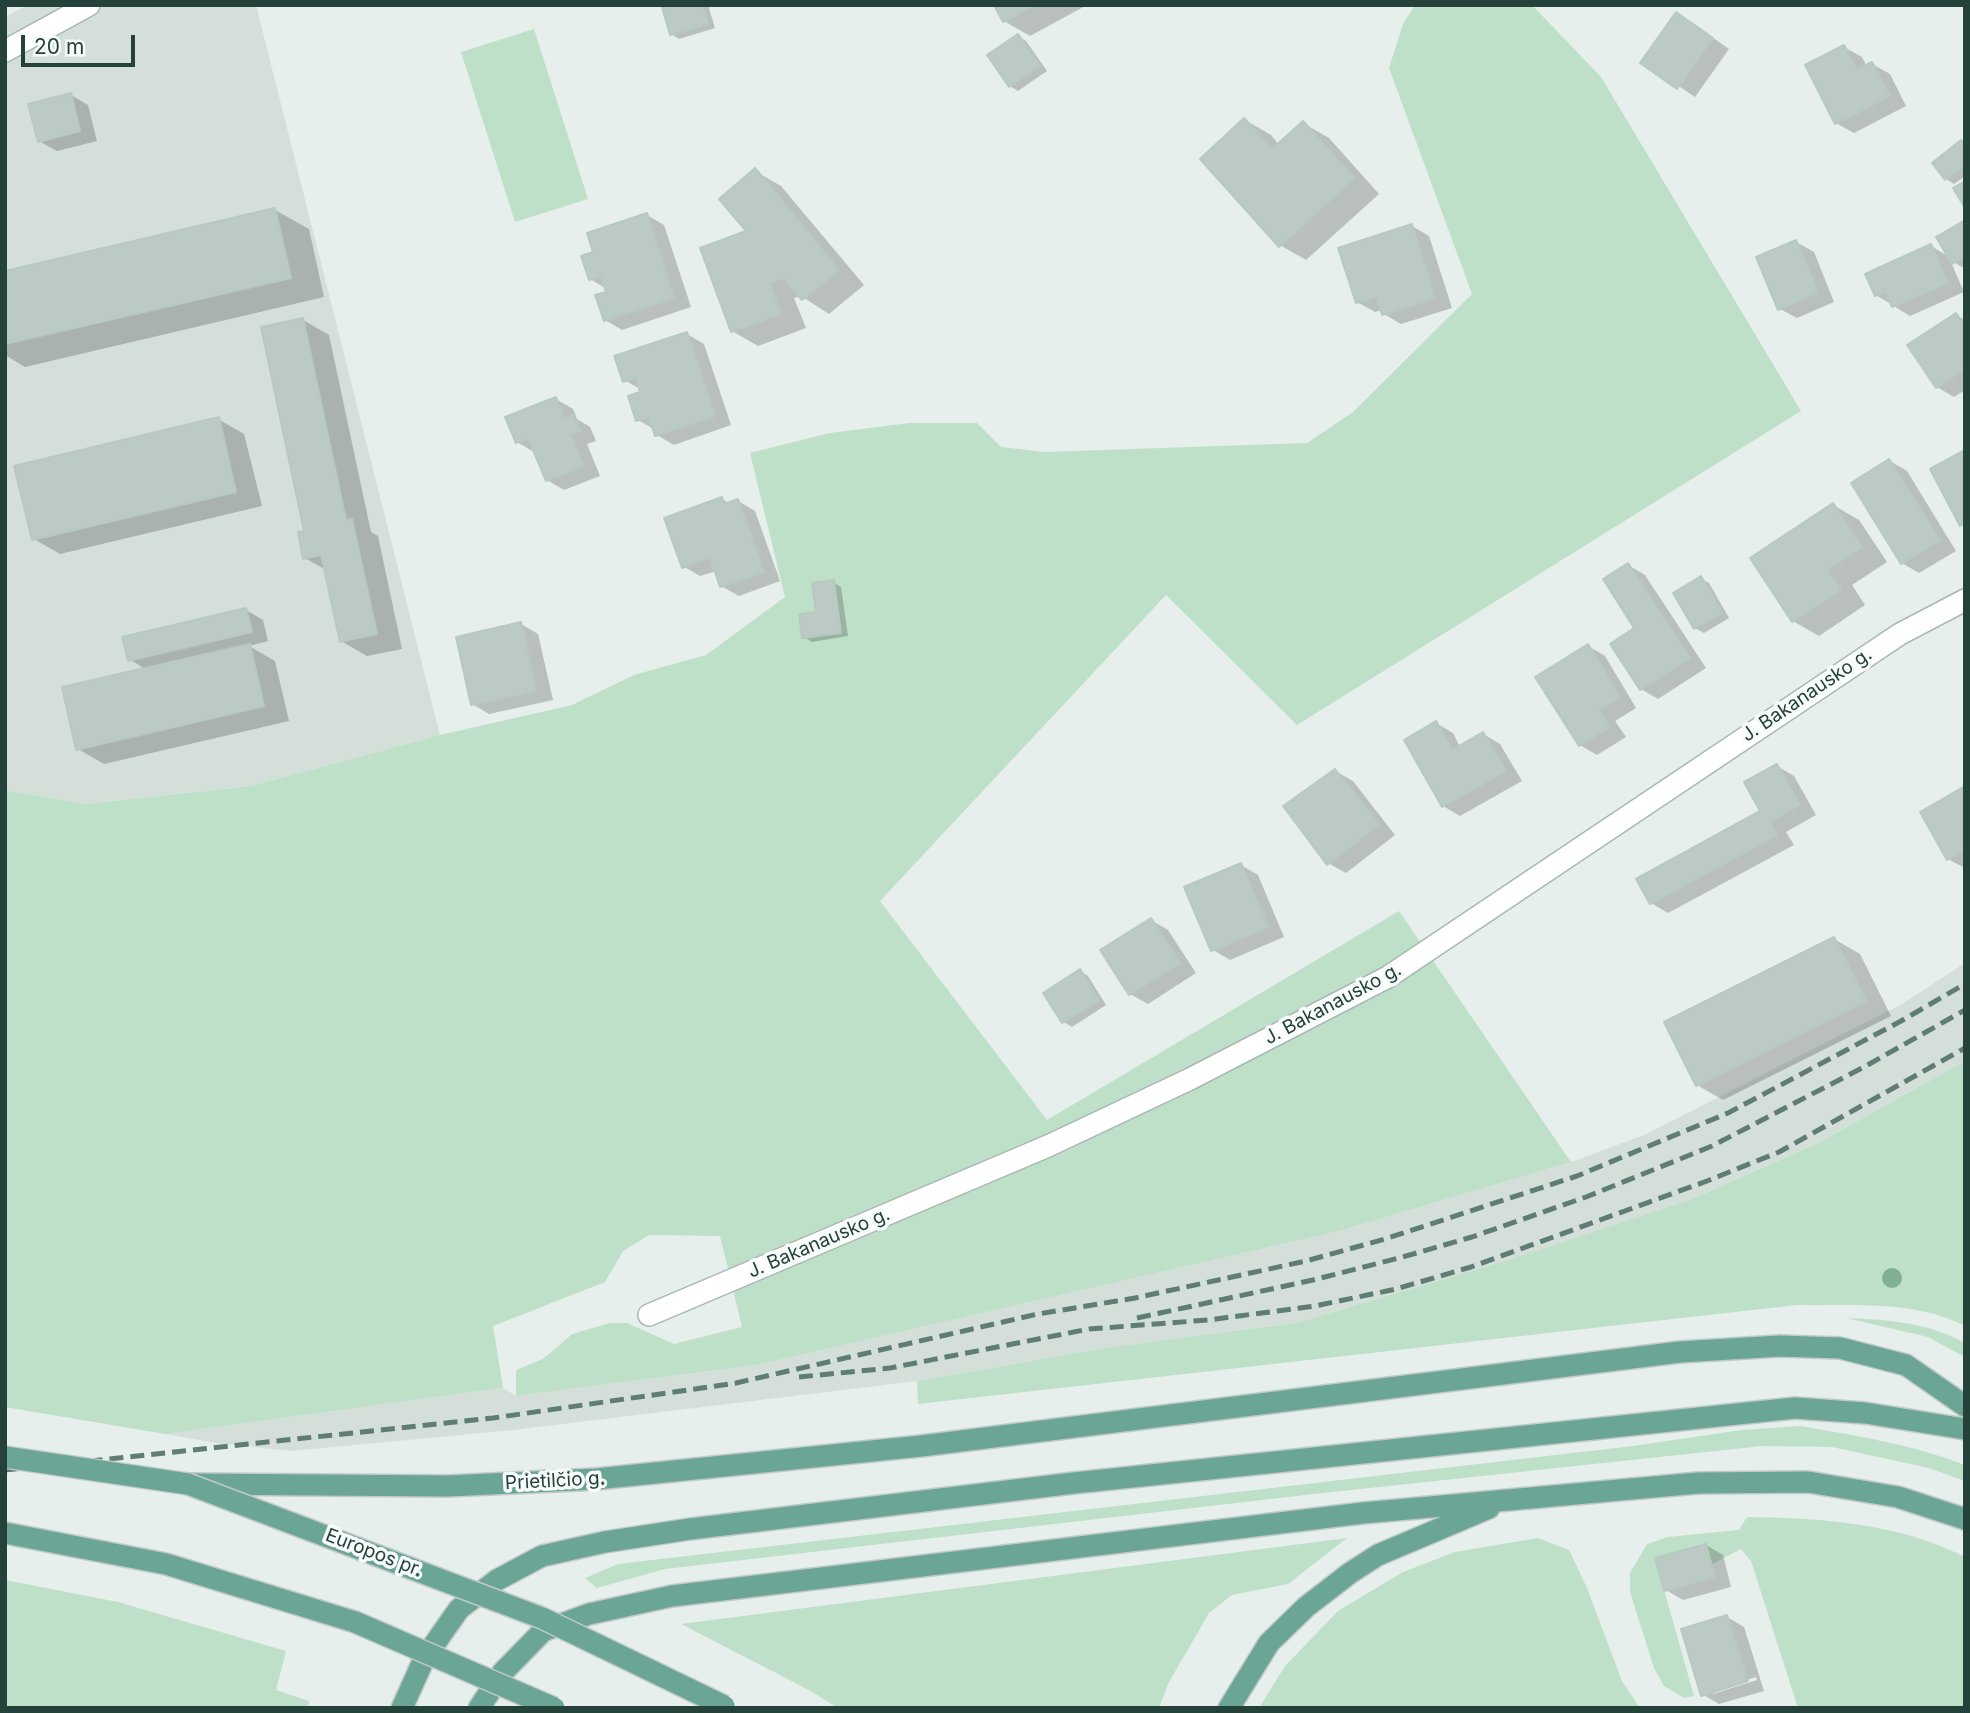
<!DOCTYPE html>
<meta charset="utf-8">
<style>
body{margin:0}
#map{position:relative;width:1970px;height:1713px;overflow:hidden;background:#e6efeb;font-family:Inter,sans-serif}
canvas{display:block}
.frame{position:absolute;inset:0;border:7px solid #24423a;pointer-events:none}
.scale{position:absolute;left:21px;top:35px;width:114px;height:32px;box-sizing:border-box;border:4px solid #24423a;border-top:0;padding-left:9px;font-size:21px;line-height:24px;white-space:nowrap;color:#24423a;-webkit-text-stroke:5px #f7fbf9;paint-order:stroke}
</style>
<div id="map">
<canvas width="1970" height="1713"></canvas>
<div class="frame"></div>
<div class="scale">20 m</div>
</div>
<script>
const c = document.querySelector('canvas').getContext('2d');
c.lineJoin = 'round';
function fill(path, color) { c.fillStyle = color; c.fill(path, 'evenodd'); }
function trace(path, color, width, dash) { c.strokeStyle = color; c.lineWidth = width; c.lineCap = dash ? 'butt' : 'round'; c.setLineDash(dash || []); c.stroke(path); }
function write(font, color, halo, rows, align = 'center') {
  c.font = font + ' Inter,sans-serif'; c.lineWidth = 7; c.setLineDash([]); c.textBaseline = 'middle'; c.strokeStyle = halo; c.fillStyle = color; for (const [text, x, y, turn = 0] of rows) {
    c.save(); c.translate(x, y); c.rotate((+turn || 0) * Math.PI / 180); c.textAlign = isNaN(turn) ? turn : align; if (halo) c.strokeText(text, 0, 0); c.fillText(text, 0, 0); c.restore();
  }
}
fill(new Path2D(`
 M28 5H256L440 735 251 786 85 804 5 790V17Z
 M1965 963V1061L1818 1143 1692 1199 1511 1259 1296 1323 1111 1347 917 1381 513 1430 291 1451 216 1443 165 1434 503 1388 516 1396 757 1365 1339 1231 1571 1162 1644 1135 1902 1004Z`), '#d4dfda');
fill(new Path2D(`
 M1415 5H1532L1601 77 1801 411 1297 725 1166 595 880 901 1047 1120 1399 911 1571 1162 1339 1231 757 1365 516 1396V1370L543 1359 572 1334 610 1323H627L674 1344 742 1327 720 1236 649 1235 623 1251 605 1282 493 1326 503 1388 165 1434 5 1407V790L85 804 251 786 440 735 572 705 634 675 706 655 785 597 750 453 830 433 909 423H977L1001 447 1045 452 1307 443 1353 412 1472 294 1389 68 1403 24Z
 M534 29 588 199 515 222 461 52Z
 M1965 1061V1326C1915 1300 1852 1306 1797 1305L918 1404 917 1381 1111 1347 1296 1323 1511 1259 1692 1199 1818 1143Z
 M1846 1318C1888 1320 1927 1322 1965 1343V1357L1928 1337Z
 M1800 1426C1857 1436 1911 1444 1965 1465V1481L1929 1468 1832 1447 1762 1446 1314 1494 665 1569 597 1588 585 1578 618 1564 1633 1446 1741 1430Z
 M1747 1517C1821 1518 1898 1523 1965 1557V1708H1798L1751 1561 1741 1549 1712 1564 1706 1544 1655 1558 1694 1696 1684 1698 1664 1686 1654 1668 1630 1592V1573L1647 1544 1668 1537 1739 1530Z
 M1347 1538 1288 1584 1232 1595 1209 1613 1169 1682 1159 1708H838L807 1689 681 1624Z
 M1538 1538 1569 1550 1587 1588 1622 1681 1640 1708H1259L1285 1666 1338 1611 1403 1572 1455 1552Z
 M5 1580 118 1602 286 1651 276 1690 309 1701 308 1708H5Z`), '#bfe0c8');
fill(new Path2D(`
 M676 5H708L715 28 679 39 671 34Z
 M996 5H1087L1030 36 1004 21Z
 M1693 24 1729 49 1695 97 1643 62Z
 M1018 36 1026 41 1047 71 1018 91 1010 86Z
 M1844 47 1862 57 1867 67 1872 64 1890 74 1906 106 1854 133 1836 123Z
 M71 95 88 105 97 141 57 151 39 141Z
 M1245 120 1271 135 1279 145 1303 123 1329 138 1379 194 1306 260 1280 245Z
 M1961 142 1965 144V176L1954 184 1946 179Z
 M755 171 781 186 864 285 829 314 801 296 794 298 806 328 758 346 732 331 749 232Z
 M275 210 309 229 324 297 25 367 5 355V272Z
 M647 215 664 225 691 307 622 330 605 320 607 289 590 279 595 253Z
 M1965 222V265L1962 267 1950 260 1964 292 1910 316 1876 295 1931 246 1951 258Z
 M1412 226 1429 236 1452 308 1401 324 1384 314 1382 310 1375 312 1357 302Z
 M1796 242 1814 252 1834 302 1797 318 1780 309Z
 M1956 315 1965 320V390L1954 397 1937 387Z
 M303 320 329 335 371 532 378 536 402 649 367 656 341 641 326 570 305 558 307 532Z
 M687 334 704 344 731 425 674 445 657 435 654 429 638 420 642 390 624 380Z
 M556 399 573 409 577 419 590 427 596 441 587 444 600 476 564 490 547 480 534 452 517 442Z
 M218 419 244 434 262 506 60 554 34 539Z
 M1890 461 1907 471 1956 551 1919 573 1902 563Z
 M722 499 730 504 738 501 755 511 780 581 739 596 721 586 716 571 700 576 683 566Z
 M1833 505 1859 520 1887 562 1852 585 1865 605 1819 636 1793 621Z
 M1628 565 1645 575 1706 668 1658 699 1641 689Z
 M1701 579 1709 583 1729 618 1704 633 1695 628Z
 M833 582 841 587 848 636 812 642 804 637Z
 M246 610 263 620 268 641 249 646 275 661 289 721 104 764 78 749 147 670 129 659Z
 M521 624 538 634 553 700 489 714 472 704Z
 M1588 646 1605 656 1636 708 1615 721 1626 737 1597 755 1580 745Z
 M1436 723 1453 733 1460 747 1483 734 1500 744 1522 781 1460 816 1443 806Z
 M1777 766 1794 776 1816 815 1786 832 1794 845 1668 913 1651 903 1763 812Z
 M1335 771 1353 781 1395 835 1346 873 1328 863Z
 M1965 788V868L1948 859Z
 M1241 865 1258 875 1284 937 1230 960 1213 950Z
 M1151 920 1168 930 1196 973 1148 1004 1130 994Z
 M1834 939 1860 954 1891 1016 1723 1100 1697 1085Z
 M1080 971 1088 976 1106 1005 1072 1027 1064 1022 1046 993Z
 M1706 1545 1723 1555 1731 1587 1683 1600 1666 1590Z
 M1727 1617 1744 1627 1764 1691 1719 1704 1702 1694ZM1756 1677 1757 1680 1713 1694V1690Z`), '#0003');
const building = new Path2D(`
 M669 5H702L708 24 670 35 662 7Z
 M994 5H1034L1003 22Z
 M1676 12 1713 38 1677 89 1640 63Z
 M1018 34 1040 66 1009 87 987 55Z
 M1844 45 1857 70 1872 62 1890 96 1835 124 1805 65Z
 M71 93 80 131 38 142 28 104Z
 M1244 118 1272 149 1303 121 1354 178 1279 247 1200 159Z
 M1961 140 1965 145V165L1945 180 1932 163Z
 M755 168 839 270 802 300 784 278 769 283 781 314 731 332 700 248 746 231 719 199Z
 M1965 181V208L1953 188Z
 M275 208 291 278 5 344V271Z
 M647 213 674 298 604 321 595 295 606 292 601 276 589 280 581 256 593 252 587 233Z
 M1965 220V256L1952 264 1936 237Z
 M1412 224 1435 298 1382 315 1376 297 1356 303 1338 248Z
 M1796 240 1818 292 1778 310 1756 257Z
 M1931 244 1948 283 1892 307 1885 292 1875 296 1865 274Z
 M1956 313 1965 327V369L1936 388 1907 345Z
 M303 318 346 520 352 519 377 634 340 642 321 555 303 559 298 532 304 531 261 327Z
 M687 332 715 416 655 436 649 417 636 421 628 396 640 392 636 377 623 382 614 356Z
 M556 397 564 419 573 415 580 431 571 435 584 466 546 481 528 438 516 443 505 417Z
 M219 417 236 492 32 540 14 466Z
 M1965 450V523L1960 526 1930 469Z
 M1889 459 1940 540 1901 564 1851 483Z
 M722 497 724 504 738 499 764 572 720 587 710 557 682 568 664 518Z
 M1833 503 1862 547 1827 570 1841 590 1792 622 1750 558Z
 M1628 563 1690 658 1640 690 1610 644 1634 628 1603 579Z
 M1701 576 1722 613 1694 629 1673 593Z
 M834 580 841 633 802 638 799 614 816 612 812 583Z
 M246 608 252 632 128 661 122 637Z
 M521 622 536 691 471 705 456 637Z
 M250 644 264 706 76 750 62 687Z
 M1588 644 1620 697 1599 710 1610 727 1579 746 1535 677Z
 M1436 721 1452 750 1483 732 1506 771 1442 807 1404 740Z
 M1777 764 1800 805 1770 822 1777 835 1650 904 1636 879 1760 811 1744 782Z
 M1335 769 1379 824 1327 865 1283 806Z
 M1965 786V850L1947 860 1920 812Z
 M1241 863 1268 927 1211 951 1184 887Z
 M1151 918 1180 963 1129 995 1100 950Z
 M1834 937 1866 1001 1696 1086 1664 1022Z
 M1080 969 1099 1001 1062 1023 1043 993Z
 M1706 1544 1715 1577 1664 1591 1655 1558Z
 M1727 1615 1748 1681 1701 1696 1681 1629Z`);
fill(building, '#bbcac4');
trace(building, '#b8c9c2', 2);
const minor = new Path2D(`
 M5 51 89 5
 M649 1315 1048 1146 1190 1079 1388 977 1900 634 1965 600`);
const major = new Path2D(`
 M191 1484 448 1486 596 1479 921 1446 1680 1352 1780 1346 1840 1348 1906 1365 1965 1406
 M402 1708 424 1659 459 1609 497 1580 542 1556 605 1542 690 1529 1074 1483 1795 1408 1865 1413 1965 1429
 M479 1708 503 1672 543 1631 589 1614 672 1596 1363 1513 1698 1483 1808 1482 1898 1497 1965 1519
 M1229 1708 1269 1643 1306 1607 1350 1573 1378 1555 1489 1508`);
trace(minor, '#a8b8b2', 24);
trace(major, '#c2cac8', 24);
trace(minor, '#fff', 21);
trace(major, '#6aa596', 21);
trace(new Path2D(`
 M1137 1318 1313 1280 1399 1258 1472 1237 1586 1197 1712 1146 1864 1067 1965 1010
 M799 1377 890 1368 1089 1329 1208 1320 1315 1306 1396 1289 1471 1267 1707 1181 1779 1152 1965 1048
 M5 1470 493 1418 736 1383 1038 1314 1135 1298 1306 1261 1385 1239 1577 1176 1728 1113 1901 1021 1965 984`), '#5f7d75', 5, [14, 7]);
const majorBridge = new Path2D(`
 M5 1457 188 1484 542 1618 724 1706
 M5 1533 166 1564 355 1622 554 1708`);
trace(majorBridge, '#c2cac8', 24, []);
trace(majorBridge, '#6aa596', 21);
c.fillStyle = '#80af93';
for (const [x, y] of [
 [1892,1278]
]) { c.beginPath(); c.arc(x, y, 10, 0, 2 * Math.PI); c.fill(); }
write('19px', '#24423a', '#f7fbf9', [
 ["J. Bakanausko g.",1807,695,-34],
 ["J. Bakanausko g.",1333,1004,-28],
 ["J. Bakanausko g.",819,1243,-23],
 ["Prietilčio g.",555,1481,-3],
 ["Europos pr.",374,1553,21]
]);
</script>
